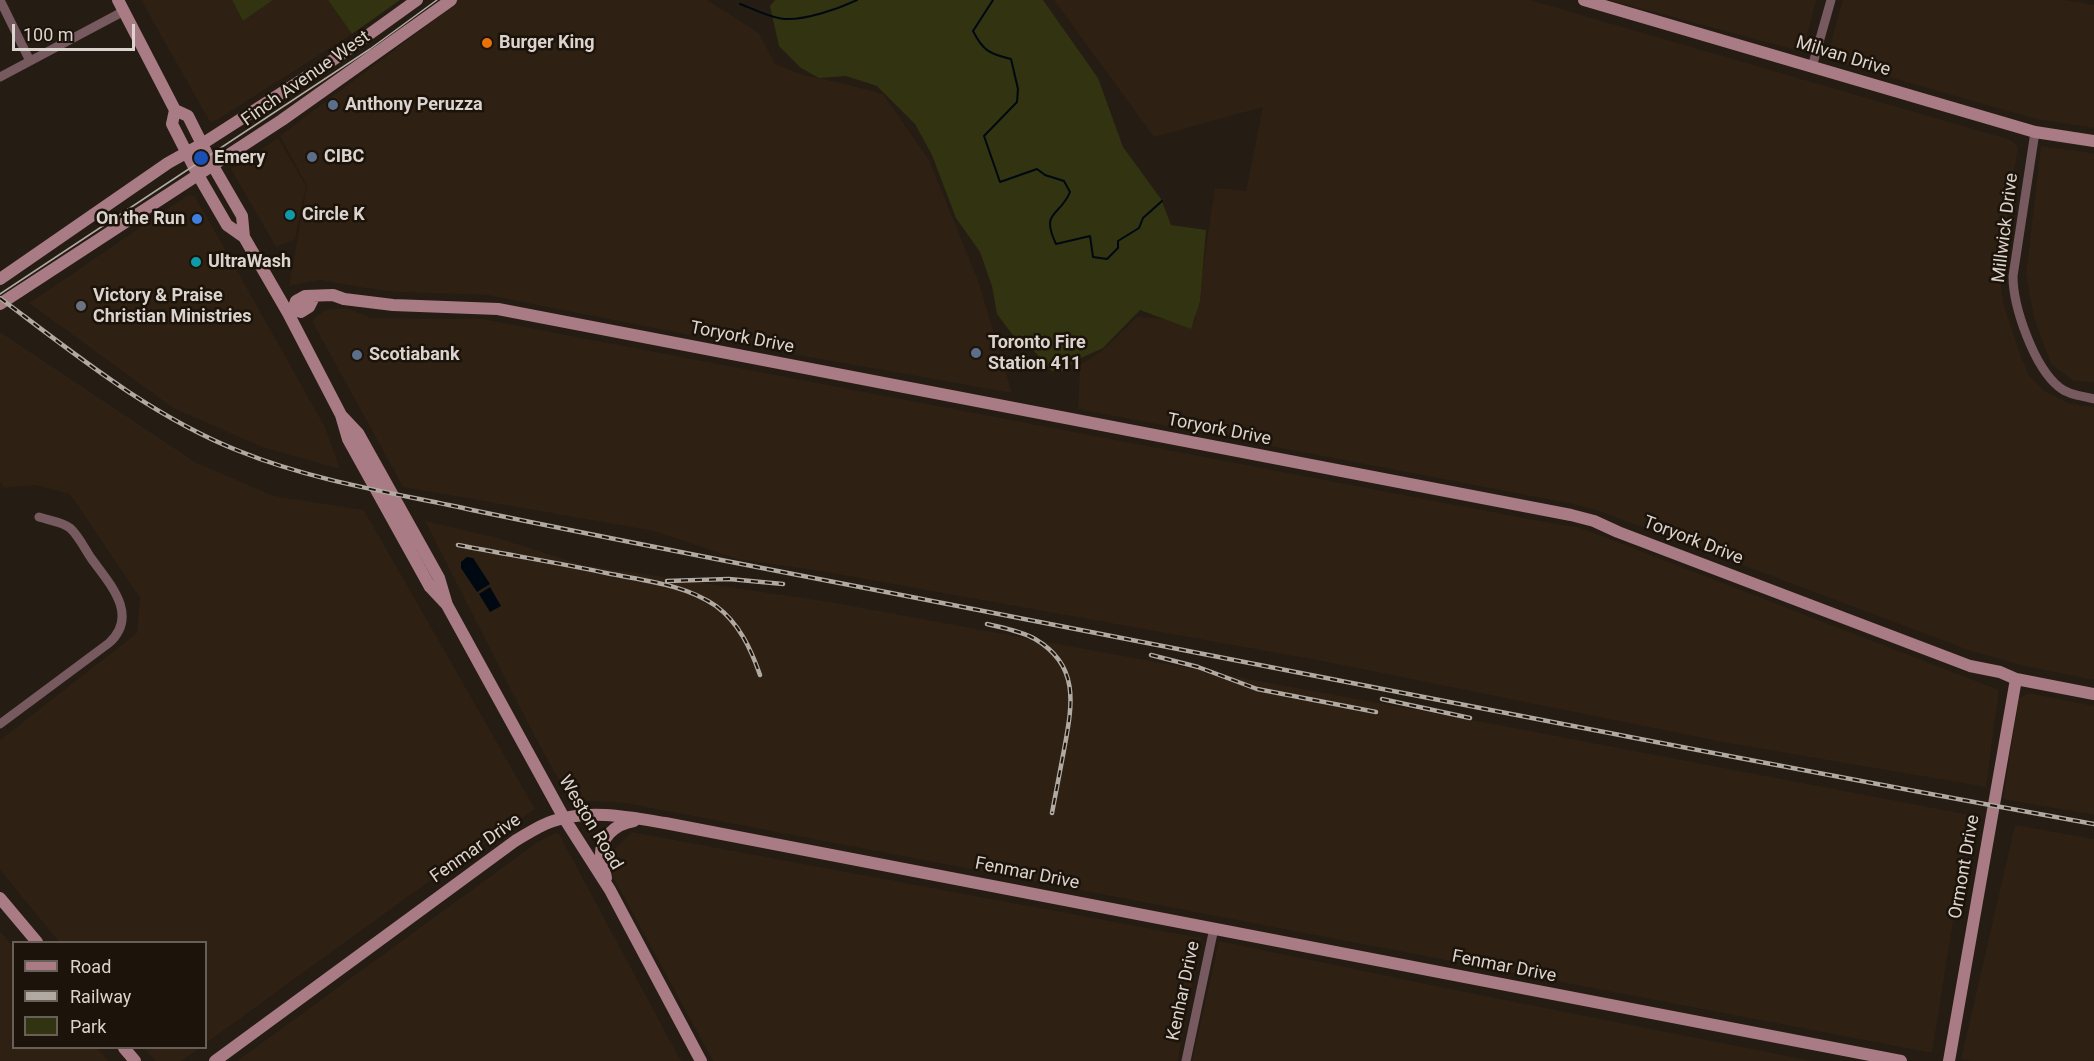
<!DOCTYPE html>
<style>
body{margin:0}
#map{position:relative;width:2094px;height:1061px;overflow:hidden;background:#251c13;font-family:Roboto,sans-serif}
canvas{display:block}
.legend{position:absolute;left:12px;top:941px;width:195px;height:108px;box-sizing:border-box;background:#1c130a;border:2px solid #686058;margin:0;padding:8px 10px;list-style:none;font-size:18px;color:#dbd4ce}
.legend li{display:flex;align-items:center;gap:12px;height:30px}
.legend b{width:30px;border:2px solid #686058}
.scale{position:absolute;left:12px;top:24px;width:123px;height:27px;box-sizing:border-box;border:3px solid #dbd4ce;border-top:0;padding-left:8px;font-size:18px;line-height:21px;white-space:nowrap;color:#dbd4ce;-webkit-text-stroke:4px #1c130a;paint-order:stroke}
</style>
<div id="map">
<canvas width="2094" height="1061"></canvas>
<ul class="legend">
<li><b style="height:8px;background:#a97b84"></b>Road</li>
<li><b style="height:8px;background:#b1aaa3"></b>Railway</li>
<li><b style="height:16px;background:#323310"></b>Park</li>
</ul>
<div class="scale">100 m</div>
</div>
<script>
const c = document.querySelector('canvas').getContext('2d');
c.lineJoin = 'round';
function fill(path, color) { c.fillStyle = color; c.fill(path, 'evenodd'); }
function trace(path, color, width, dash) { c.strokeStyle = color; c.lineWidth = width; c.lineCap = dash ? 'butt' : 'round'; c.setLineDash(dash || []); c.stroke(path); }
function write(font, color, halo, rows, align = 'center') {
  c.font = font + ' Roboto,sans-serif'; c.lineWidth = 5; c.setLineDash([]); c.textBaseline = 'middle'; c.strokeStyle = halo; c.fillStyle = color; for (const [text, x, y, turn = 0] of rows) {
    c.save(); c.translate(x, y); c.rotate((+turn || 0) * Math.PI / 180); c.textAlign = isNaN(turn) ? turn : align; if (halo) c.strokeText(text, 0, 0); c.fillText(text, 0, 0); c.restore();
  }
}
fill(new Path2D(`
 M141 0H232L243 21 273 0H328L352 34 217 120 210 122Z
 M455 0H707L759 33 775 64 803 75 846 84 883 94 929 160 978 280 1012 393 730 343 487 295 397 292 359 287 320 280 289 286 307 186 280 136 434 20Z
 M1054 0H1530L2011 140 2018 147 1999 271 2003 303 2021 357 2030 377 2046 392 2071 404 2094 407V680L2024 666 1968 650 1599 511 1573 504 1078 409 1080 365 1102 351 1137 317 1195 321 1215 188 1246 191 1263 107 1154 137Z
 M1609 0H1816L1803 52Z
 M1843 0H2064L2094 5V128L2036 119 1826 59Z
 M278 138 306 186 295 239 276 247 231 169Z
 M2041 146 2094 153V383L2072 380 2051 364 2034 318 2026 274Z
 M188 195 195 196 325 427 340 469 262 447 173 408 29 303Z
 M347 308 372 318 483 319 1529 519 1581 528 1999 690 1986 787 1728 743 1322 661 826 572 737 559 654 531 403 487 312 321 324 310Z
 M0 332 195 462 274 496 364 510 535 809 420 888 206 1043V942H59L0 870V740L137 633 140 598 70 494 35 485 4 488 0 482Z
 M425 521 498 538 583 565 830 602 1504 726 1970 815 1932 1053 625 803 570 800 535 737Z
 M2029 693 2094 706V815L2003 799 2019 698Z
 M2015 825 2094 839V1061H1971L1961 1059Z
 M558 832 681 1061H237L536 843Z
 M632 832 1201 938 1178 1059 1177 1061H713L611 873 614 850Z
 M0 931 13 947 14 1048H97L108 1061H0Z
 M1219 941 1495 998 1813 1061H1192Z
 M144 1048H200L181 1061H155Z`), '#2e2012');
fill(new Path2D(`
 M232 0H273L243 21Z
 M328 0H400L352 34Z
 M775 0H1043L1098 78 1123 147 1161 199 1171 225 1206 230 1200 301 1191 329 1140 310 1103 348 1077 360 1063 371H1052L1034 351 1015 338 997 314 992 286 980 252 956 218 932 155 915 124 877 86 846 76 819 78 801 68 779 46 770 6Z`), '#323310');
fill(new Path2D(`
 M467 557 473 558 490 584 477 592 461 568V562Z
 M490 587 501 606 490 612 479 594Z`), '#000911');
trace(new Path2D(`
 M993 0 973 31C983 51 990 54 1011 59L1018 89 1017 102 984 136 1000 182 1037 169 1045 175 1064 181 1070 192C1060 217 1040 210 1056 244L1090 236 1093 257 1107 259 1118 248V241L1139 228 1143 218 1162 201
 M740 4C752 8 772 19 785 19 806 20 838 9 857 0`), '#000911', 2);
trace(new Path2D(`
 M0 0 30 61
 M1812 67 1831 0
 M0 77 124 11
 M2035 132 2013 276C2013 307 2034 367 2059 387 2068 395 2083 396 2094 399
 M0 724 109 643C140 615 109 583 91 558 85 549 78 535 70 528 63 522 48 520 39 517
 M1186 1061 1214 928`), '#765a5f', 9);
trace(new Path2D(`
 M118 0 175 110 172 124 198 175 227 225 244 237 288 313 341 415 348 439 430 587 446 604
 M1584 0 2035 132 2094 141
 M175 110 188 116 213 166 242 216 244 237
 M0 279 168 163 202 144 339 56 417 0
 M0 304 282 120 451 0
 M293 310 296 301 305 296 333 295 344 299 393 305 498 309 1571 515 1594 521 1618 532 1970 666 2000 672 2016 679 2094 694
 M293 310 301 312 309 307 314 297
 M341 415 358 433 439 578 447 605 564 818 610 890 701 1061
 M606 878C605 872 602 865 601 859 599 838 615 824 634 821
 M0 898 37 942
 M124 1048 135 1061
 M215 1061 515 841C527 834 540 825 553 821 589 809 629 817 665 823L1901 1061
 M1949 1061 2016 679`), '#a97b84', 12);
trace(new Path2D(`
 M0 294 370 49 437 0`), '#b1aaa3', 1.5);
const rail = new Path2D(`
 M0 298C76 355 151 416 239 451 313 481 394 493 472 510 611 539 751 566 891 593 1292 671 1692 751 2094 824
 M458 545C509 555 560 563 611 574 647 581 686 585 716 606 739 623 751 649 760 675
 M667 581 729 579 783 584
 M987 624C1003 628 1021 631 1035 639 1081 666 1072 706 1064 750 1060 771 1056 792 1052 813
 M1151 655 1198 667 1257 689 1376 712
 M1382 699 1470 718`);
trace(rail, '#b1aaa3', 4.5);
trace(rail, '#1c130a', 2, [7]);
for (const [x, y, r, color] of [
 [487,43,6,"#e8710a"],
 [333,105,6,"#5c6f8a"],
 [312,157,6,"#5c6f8a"],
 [201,158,8,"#1a4fb4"],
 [290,215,6,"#0f9aa8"],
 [197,219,6,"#3f7fe0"],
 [196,262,6,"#0f9aa8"],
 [81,306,6,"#6b7280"],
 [976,353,6,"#5c6f8a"],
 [357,355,6,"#5c6f8a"]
]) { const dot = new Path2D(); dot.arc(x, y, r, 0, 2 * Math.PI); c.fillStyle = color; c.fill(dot); trace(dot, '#1c130a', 2); }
write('bold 18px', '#dbd4ce', '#1c130a', [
 ["Burger King",499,43],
 ["Anthony Peruzza",345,105],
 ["CIBC",324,157],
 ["Emery",214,158],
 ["Circle K",302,215],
 ["On the Run",185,219,"right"],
 ["UltraWash",208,262],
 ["Victory & Praise",93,296],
 ["Christian Ministries",93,317],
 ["Toronto Fire",988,343],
 ["Station 411",988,364],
 ["Scotiabank",369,355]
], 'left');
write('18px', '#dbd4ce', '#1c130a', [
 ["Milvan Drive",1843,57,17],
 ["Finch Avenue West",306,79,-35],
 ["Millwick Drive",2006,228,-83],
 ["Toryork Drive",742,338,11],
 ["Toryork Drive",1219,430,11],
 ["Toryork Drive",1693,541,21],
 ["Weston Road",590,823,59],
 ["Fenmar Drive",476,849,-35],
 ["Ormont Drive",1965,867,-80],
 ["Fenmar Drive",1027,874,11],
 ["Fenmar Drive",1504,967,11],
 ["Kenhar Drive",1184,991,-78]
]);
</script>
